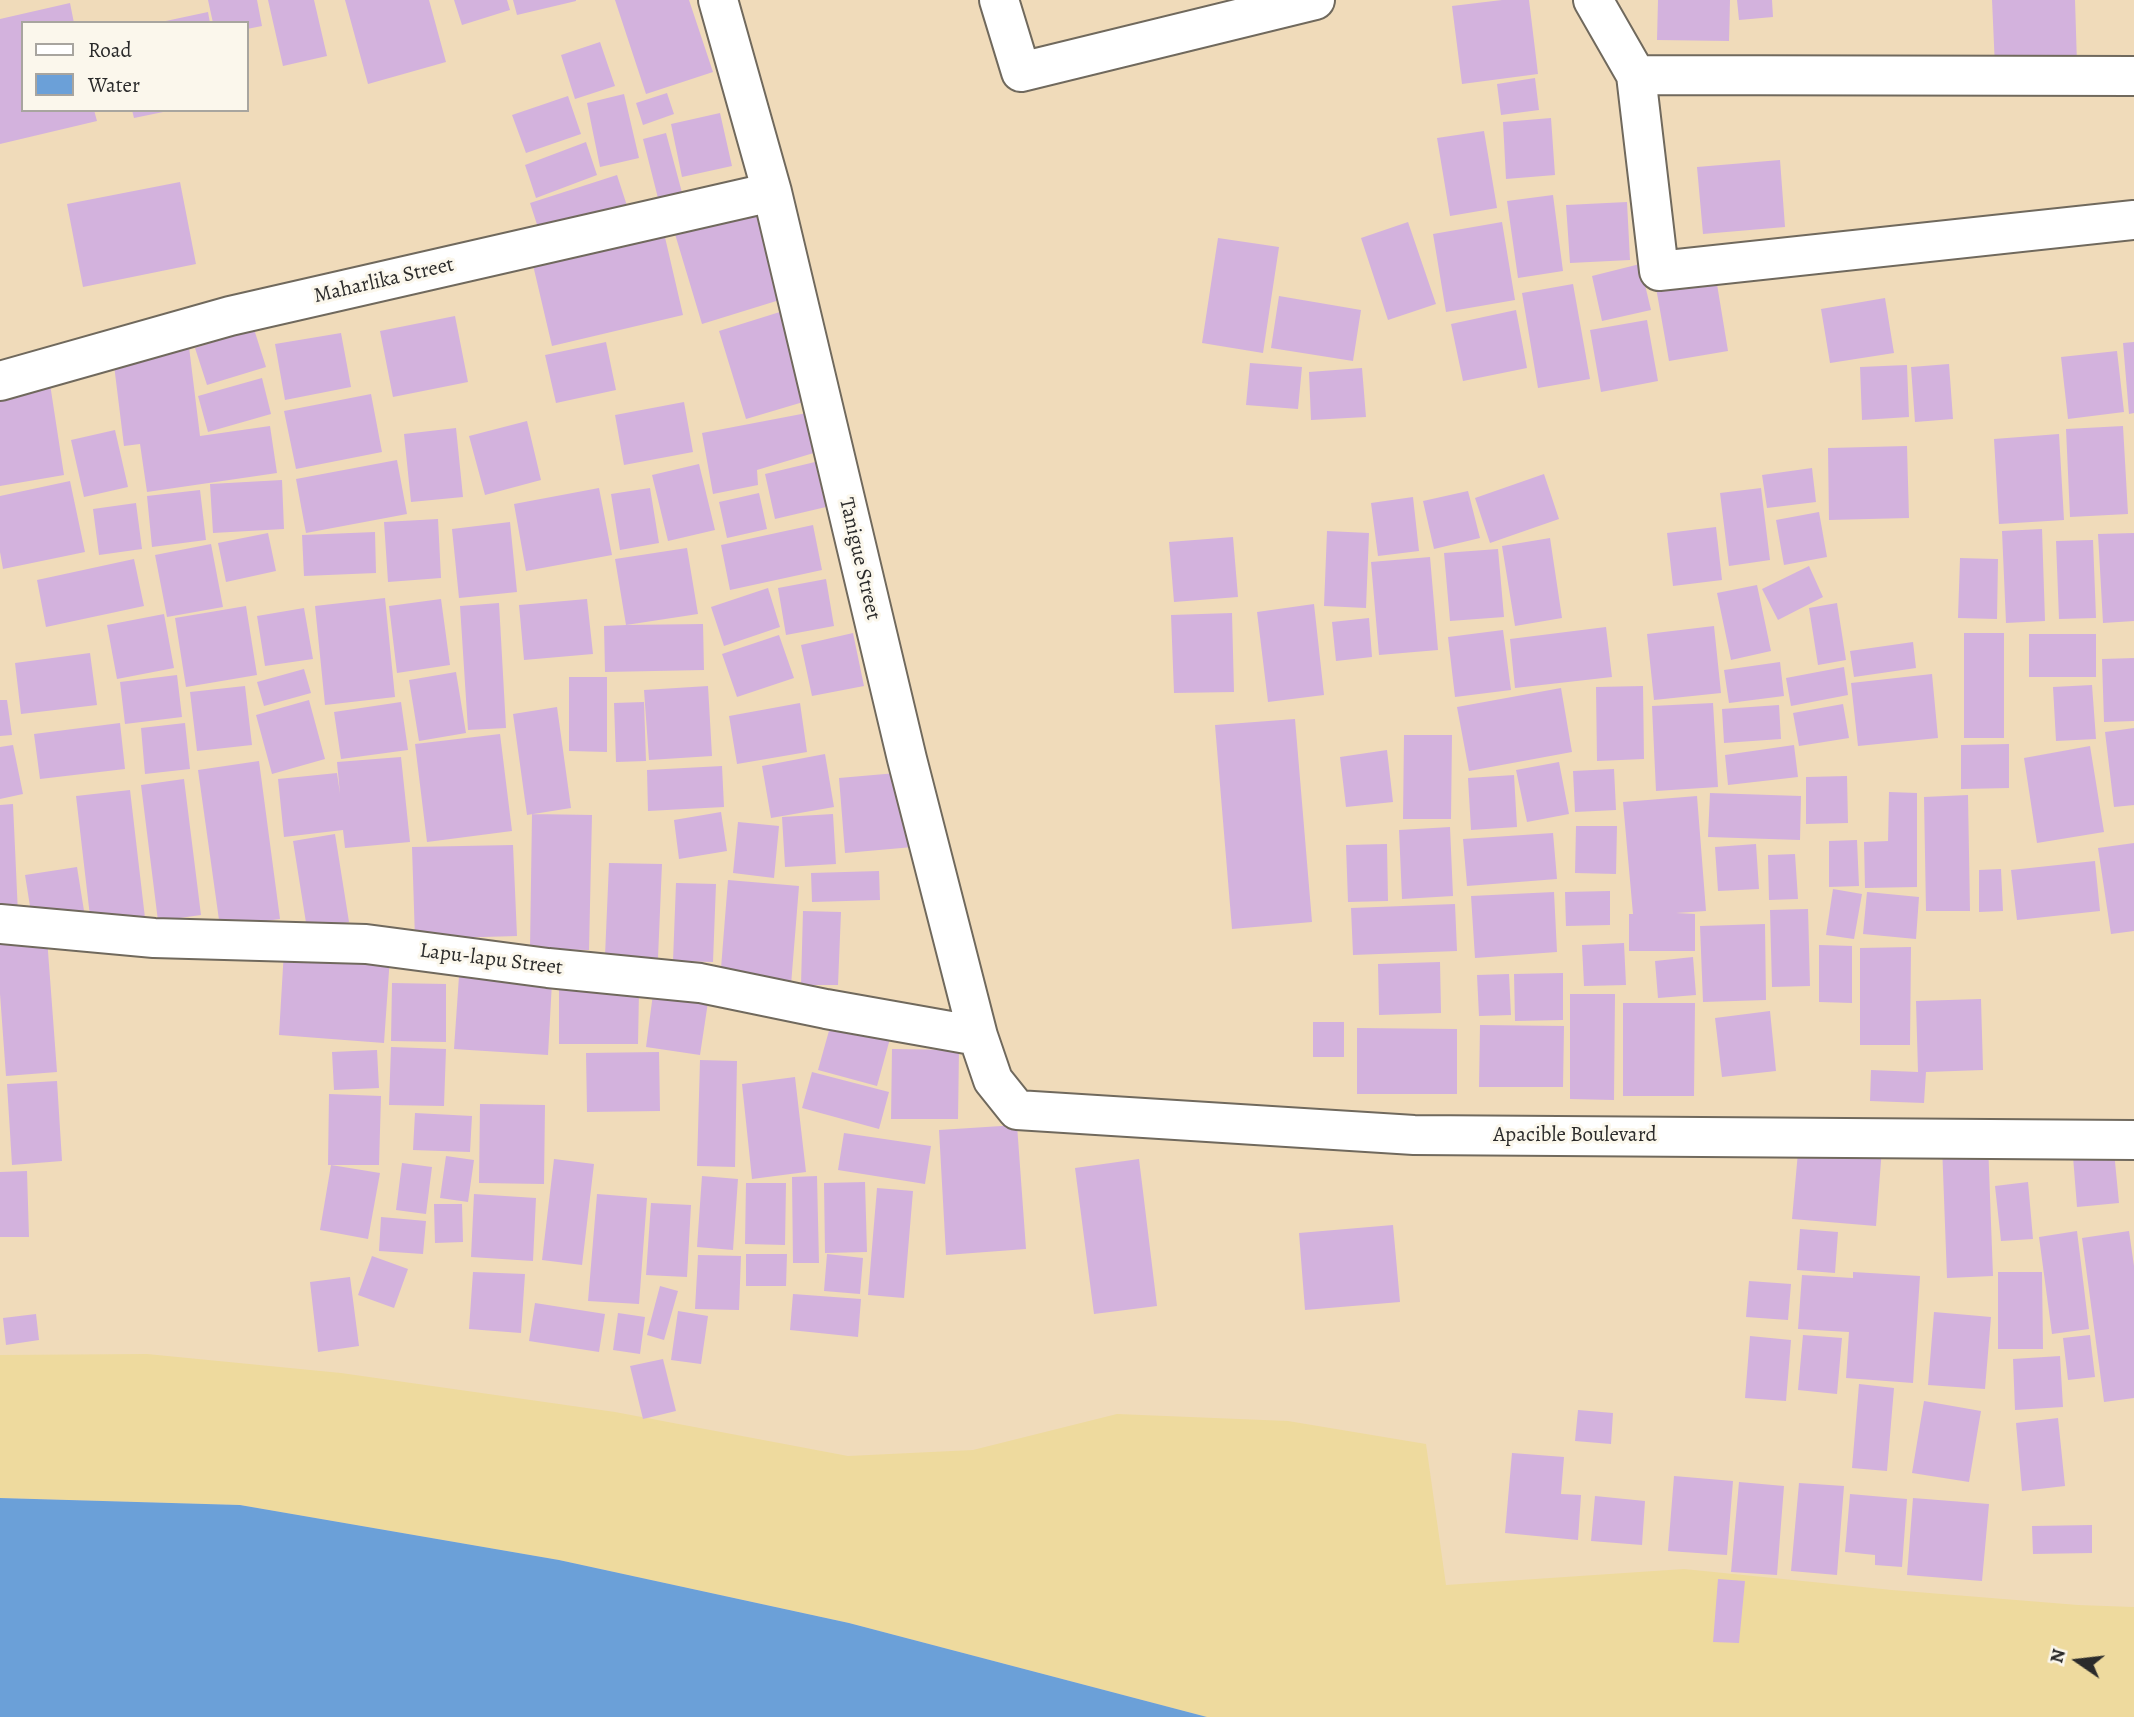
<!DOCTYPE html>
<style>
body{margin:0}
#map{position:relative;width:2134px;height:1717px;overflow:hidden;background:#f0dbba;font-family:Alegreya,serif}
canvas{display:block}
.legend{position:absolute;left:21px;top:21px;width:228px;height:91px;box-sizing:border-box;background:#fbf7ec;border:2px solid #a8a59f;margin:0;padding:9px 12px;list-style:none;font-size:21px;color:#2b2b2b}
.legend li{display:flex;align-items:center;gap:14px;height:35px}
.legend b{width:35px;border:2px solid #a8a59f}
.north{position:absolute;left:2043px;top:1626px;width:70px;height:70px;-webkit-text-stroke:5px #fbf7ec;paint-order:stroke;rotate:284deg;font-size:19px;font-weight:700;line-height:28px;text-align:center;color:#2b2b2b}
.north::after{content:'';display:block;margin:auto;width:24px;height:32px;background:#2b2b2b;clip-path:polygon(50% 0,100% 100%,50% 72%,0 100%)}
</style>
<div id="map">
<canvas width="2134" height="1717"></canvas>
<ul class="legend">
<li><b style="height:9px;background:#fff"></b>Road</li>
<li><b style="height:19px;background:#6ba0d8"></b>Water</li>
</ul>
<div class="north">N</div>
</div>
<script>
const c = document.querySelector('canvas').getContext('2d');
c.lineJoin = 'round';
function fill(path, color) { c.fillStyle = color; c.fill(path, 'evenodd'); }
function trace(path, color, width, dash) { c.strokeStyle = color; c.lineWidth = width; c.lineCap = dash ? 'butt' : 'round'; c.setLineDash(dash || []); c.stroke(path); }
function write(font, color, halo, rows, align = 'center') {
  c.font = font + ' Alegreya,serif'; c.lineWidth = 6; c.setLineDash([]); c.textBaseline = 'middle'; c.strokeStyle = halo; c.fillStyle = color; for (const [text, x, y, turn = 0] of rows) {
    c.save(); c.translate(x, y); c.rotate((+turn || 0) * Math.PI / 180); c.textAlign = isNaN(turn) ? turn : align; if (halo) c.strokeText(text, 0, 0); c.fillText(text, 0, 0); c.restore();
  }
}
fill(new Path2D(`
 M147 1354 341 1373 615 1412 848 1456 973 1450 1117 1414 1288 1421 1426 1444 1446 1585 1684 1569 1892 1590 2078 1605 2134 1607V1717H1207L849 1623 559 1560 240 1505 0 1498V1355Z`), '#eeda9e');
fill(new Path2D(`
 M0 1498 240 1505 559 1560 849 1623 1207 1717H0Z`), '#6ba0d8');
fill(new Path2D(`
 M208 0H257L262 26 247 29V23H213Z
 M268 0H314L327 56 283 66Z
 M345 0H429L446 62 368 84Z
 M454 0H507L510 10 462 25Z
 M513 0H576V1L517 15Z
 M615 0H689L713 72 646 94Z
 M1502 0H1529L1538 74 1462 84 1452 6Z
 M1658 0H1730L1729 41 1657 40Z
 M1737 0H1772L1773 17 1739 20Z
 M1992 0H2075L2077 64 1995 67Z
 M70 3 74 23H23V110H94L97 121 0 144V19Z
 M208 12 210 23H162L161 22Z
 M600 42 615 86 575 99 561 55Z
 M1535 78 1539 110 1501 115 1497 84Z
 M667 93 674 114 643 125 636 103Z
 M624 94 639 158 600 167 587 103Z
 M568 96 581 134 526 153 512 115Z
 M132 110H168V111L134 118Z
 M720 113 732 166 682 177 671 124Z
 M1551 118 1555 175 1506 179 1503 122Z
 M1484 131 1497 208 1450 216 1437 138Z
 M666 133 684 200 660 206 643 139Z
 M586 142 597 175 536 198 525 165Z
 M1780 160 1785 227 1703 234 1697 167Z
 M617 175 630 215 543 243 530 203Z
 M180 182 196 264 83 287 67 204Z
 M1553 195 1563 271 1518 278 1507 201Z
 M1627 202 1630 260 1570 263 1566 205Z
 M758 208 786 298 702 324 675 234Z
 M1408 222 1436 304 1388 320 1361 238Z
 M1502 222 1515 300 1446 312 1433 234Z
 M664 233 683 315 552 346 533 265Z
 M1218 238 1279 247 1263 353 1202 343Z
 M1640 264 1651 310 1602 321 1592 276Z
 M1715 272 1728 351 1669 361 1655 282Z
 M1573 284 1590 379 1538 388 1522 293Z
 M1279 296 1361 310 1353 361 1271 348Z
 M1885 298 1894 353 1830 363 1821 309Z
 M1516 310 1527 368 1463 381 1451 324Z
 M783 311 810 400 746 419 719 331Z
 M455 316 468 382 393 397 380 331Z
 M1647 320 1658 381 1601 392 1590 330Z
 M254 329 266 367 207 385 195 348Z
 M341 333 351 387 285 400 275 344Z
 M606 342 616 390 556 403 545 355Z
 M2134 342V413L2129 414 2123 343Z
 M189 347 200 436 270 426 277 473 147 492 140 444 124 446 113 357Z
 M2117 351 2124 412 2068 419 2061 357Z
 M1250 363 1302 367 1298 409 1246 405Z
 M1949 364 1953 419 1915 422 1911 367Z
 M1907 365 1909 417 1862 420 1860 367Z
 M1362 368 1366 417 1311 420 1309 372Z
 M262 378 271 414 208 432 198 396Z
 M50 384 64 475 0 486V393Z
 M371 394 382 452 296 469 284 411Z
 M684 402 693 452 624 465 615 415Z
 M812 412 817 452 757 470 758 485 713 494 702 433Z
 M527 421 541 480 485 495 469 436Z
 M2123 426 2128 514 2070 517 2066 429Z
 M456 428 463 497 411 502 404 434Z
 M115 430 128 487 84 497 71 440Z
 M2059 434 2064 520 1999 524 1994 439Z
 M1907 446 1909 518 1829 520 1828 448Z
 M397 460 407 514 306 533 296 479Z
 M815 462 826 507 775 519 765 474Z
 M699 464 715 530 668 541 652 475Z
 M1812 468 1816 502 1767 508 1762 475Z
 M1544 474 1559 519 1490 543 1475 498Z
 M282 480 284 529 213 533 210 484Z
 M70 481 85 552 3 569 0 552V496Z
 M599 488 612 555 526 571 514 504Z
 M650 488 659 543 620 550 611 494Z
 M1761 488 1770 560 1729 566 1720 493Z
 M200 490 206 540 152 547 147 496Z
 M1468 491 1480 538 1434 549 1423 501Z
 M759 493 767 529 727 538 719 502Z
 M1413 497 1419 551 1378 556 1371 503Z
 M136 503 142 549 99 555 93 509Z
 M1819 512 1827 557 1784 565 1776 520Z
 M438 519 441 578 388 582 384 522Z
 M510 522 517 592 459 598 452 529Z
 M813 525 822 570 730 590 721 545Z
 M1716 527 1722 580 1673 586 1667 533Z
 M2042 529 2045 621 2006 623 2002 531Z
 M1327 531 1369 533 1366 608 1324 606Z
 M375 532 376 573 304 576 302 535Z
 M268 533 276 571 226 582 218 543Z
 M2134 533V621L2103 623 2098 534Z
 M1233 537 1238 597 1174 602 1169 542Z
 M1550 538 1562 618 1515 626 1502 546Z
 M2093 540 2096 618 2059 619 2056 541Z
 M211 544 223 607 167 617 155 555Z
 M687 548 698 614 626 625 703 624 704 670 605 672 604 626 626 625 615 559Z
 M1498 549 1504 617 1450 621 1444 553Z
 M1430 557 1438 650 1379 655 1371 562Z
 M1960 558 1998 559 1997 619 1958 618Z
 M134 559 144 606 46 627 37 580Z
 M1809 566 1823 597 1778 620 1762 589Z
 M826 579 834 626 786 635 778 588Z
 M1757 585 1771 651 1731 660 1717 593Z
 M768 588 780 627 724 646 711 607Z
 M385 598 395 697 325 705 315 606Z
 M441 599 450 665 397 673 389 606Z
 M587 599 593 654 524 660 519 605Z
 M499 603 506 728 468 730 460 606Z
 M1837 603 1846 660 1818 665 1809 608Z
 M1314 604 1324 695 1268 702 1257 612Z
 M246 606 257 675 186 687 175 618Z
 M304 608 313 659 265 666 257 616Z
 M1232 613 1234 692 1174 693 1171 615Z
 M164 614 174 668 117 679 107 625Z
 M1369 618 1372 657 1336 661 1332 622Z
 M1714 626 1721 693 1654 700 1647 634Z
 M1606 627 1612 677 1515 688 1510 639Z
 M1503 630 1511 690 1455 697 1448 637Z
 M853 633 864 686 812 696 801 645Z
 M1964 633H2004V738H1964Z
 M2029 634H2096V677H2029Z
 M779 635 794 678 737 697 722 654Z
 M1913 642 1916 668 1854 677 1850 651Z
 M90 653 97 705 21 714 15 663Z
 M2134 658V721L2104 722 2102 659Z
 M1780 662 1784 696 1729 703 1724 670Z
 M1844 667 1848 695 1791 706 1786 678Z
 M304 669 311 693 264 706 257 682Z
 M456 672 466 733 419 741 409 680Z
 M1932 674 1938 738 1858 746 1851 683Z
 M177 675 182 717 125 724 120 682Z
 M569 677H607V752L569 751Z
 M2092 685 2096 739 2056 741 2053 687Z
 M245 686 252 745 197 751 190 692Z
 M708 686 712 756 649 760 644 690Z
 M1643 686 1644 759 1597 761 1596 687Z
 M1561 688 1572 752 1469 771 1457 707Z
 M0 700H7L12 735 0 736Z
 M309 700 325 759 272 774 256 715Z
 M401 702 408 750 341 759 334 712Z
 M644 702 646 761 616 762 614 703Z
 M800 703 807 752 737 764 729 716Z
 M1713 703 1718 787 1656 791 1652 706Z
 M1843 704 1849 738 1799 746 1793 713Z
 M1779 705 1781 739 1724 743 1722 709Z
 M557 707 571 808 527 815 513 714Z
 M1295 719 1312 922 1232 929 1215 725Z
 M120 723 125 769 40 779 34 734Z
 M185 723 190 769 145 774 141 728Z
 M2134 728V805L2114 807 2105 732Z
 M500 734 512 831 427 842 415 744Z
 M1404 735H1452L1451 819H1403Z
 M2009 744V788L1961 789V745Z
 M13 745 23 794 0 799V747Z
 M1794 745 1798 777 1728 785 1725 755Z
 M2090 746 2104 832 2037 843 2024 758Z
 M1387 750 1393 802 1346 807 1340 757Z
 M825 754 834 807 771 818 762 766Z
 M401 757 410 842 345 848 343 830 284 837 278 779 337 773 340 794 337 762Z
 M259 761 280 919 220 927 198 770Z
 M1559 762 1569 814 1527 822 1516 770Z
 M722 766 724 807 648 811 647 770Z
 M1614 769 1616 810 1575 812 1573 771Z
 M908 772 913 847 845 853 839 778Z
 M1514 775 1517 827 1471 830 1468 778Z
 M1847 776 1848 823 1806 824V777Z
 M184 779 201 915 158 921 141 785Z
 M130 790 145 918 91 925 76 796Z
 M1889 792 1917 793V887L1865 888 1864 842 1888 841Z
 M1710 793 1801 796 1800 840 1708 837Z
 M1968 795 1970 911H1926L1924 797Z
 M1697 796 1706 911 1676 913 1695 914V951H1629V914H1633L1623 802Z
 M13 804 18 914 0 915V805Z
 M721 812 727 851 679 859 674 820Z
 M532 814 592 815 589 950 530 949Z
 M833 814 836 864 785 867 782 817Z
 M738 822 779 826 774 878 733 873Z
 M1576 826H1617L1616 874 1575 873Z
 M1450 827 1453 896 1402 899 1399 830Z
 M1553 833 1557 879 1467 886 1463 839Z
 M335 834 349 922 307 929 293 841Z
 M1857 840 1859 886 1829 887V841Z
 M2134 843V931L2111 934 2098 848Z
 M1387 844 1388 901 1348 902 1346 845Z
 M1756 844 1759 889 1718 891 1715 847Z
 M513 845 517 936 415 939 412 847Z
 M1795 854 1798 899 1769 900 1768 855Z
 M2095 861 2100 911 2017 920 2011 870Z
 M609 863 662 864 658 958 605 956Z
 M77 867 85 917 33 925 25 875Z
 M2001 869 2003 911 1979 912V870Z
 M879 871 880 900 812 902 811 873Z
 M728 880 799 886 791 985 720 981Z
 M676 883 716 884 713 962 673 961Z
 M1833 889 1862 894 1854 939 1826 935Z
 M1610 891V925L1566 926 1565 892Z
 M1554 892 1557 952 1475 958 1471 896Z
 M1867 892 1919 897 1916 939 1863 934Z
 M1455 904 1457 951 1353 955 1351 908Z
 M1808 909 1810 986 1772 987 1770 910Z
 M803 911 841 912 838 985H801Z
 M1765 924 1766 1000 1703 1002 1700 926Z
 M47 938 57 1072 6 1076 0 994V941Z
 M1624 943 1626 985 1584 986 1582 945Z
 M1819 945 1852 946V1003L1819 1002Z
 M1911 947 1910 1045H1860V948Z
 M284 950 390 957 384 1043 279 1035Z
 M1693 957 1696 995 1658 998 1655 961Z
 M1440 962 1441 1013 1379 1015 1378 964Z
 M1563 973V1020L1515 1021 1514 974Z
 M1509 974 1511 1015 1479 1016 1477 975Z
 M459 976 552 982 548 1055 454 1049Z
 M392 983 446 984V1042L391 1041Z
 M559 990 639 991 638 1044H559Z
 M653 994 708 1002 700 1055 646 1047Z
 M1570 994H1615L1614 1100 1570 1099Z
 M1981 999 1983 1070 1926 1072 1924 1103 1870 1101 1871 1070 1918 1072 1916 1001Z
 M1623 1003H1695L1694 1096H1623Z
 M1770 1011 1776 1071 1722 1077 1715 1018Z
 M832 1020 891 1035 877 1086 818 1070Z
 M1313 1022H1344V1057H1313Z
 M1480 1025 1564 1026 1563 1087H1479Z
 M1357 1028 1457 1029V1094H1357Z
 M391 1047 446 1049 444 1106 389 1105Z
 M892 1049 959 1050 958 1119H891Z
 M377 1050 379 1088 334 1090 332 1052Z
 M659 1052 660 1111 587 1112 586 1053Z
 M700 1060 737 1061 735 1167 697 1166Z
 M812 1072 889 1092 879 1129 802 1108Z
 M795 1077 806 1172 752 1179 742 1084Z
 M57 1081 62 1161 12 1165 7 1084Z
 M329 1094 381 1096 379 1165H331L380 1173 368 1239 320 1230 331 1165H328Z
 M480 1104 545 1105 544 1184 479 1183Z
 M415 1113 472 1116 470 1152 413 1150Z
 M1017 1125 1026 1249 946 1255 939 1130Z
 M844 1133 931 1146 925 1184 838 1170Z
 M1799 1141 1882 1148 1876 1226 1792 1219Z
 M2113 1141 2119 1203 2077 1207 2072 1144Z
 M1988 1143 1993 1276 1947 1278 1942 1145Z
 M446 1156 474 1160 468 1202 440 1198Z
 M554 1159 594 1164 582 1265 542 1260Z
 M1139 1159 1157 1306 1094 1314 1075 1168Z
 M402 1163 432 1167 426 1214 396 1210Z
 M27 1171 29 1237H0V1172Z
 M702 1176 738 1179 733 1250 697 1247Z
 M817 1176 819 1263H793L792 1177Z
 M865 1182 867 1252 825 1253 824 1183Z
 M2028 1182 2033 1239 2001 1241 1995 1186Z
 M746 1183H786L785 1245 745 1244Z
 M877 1188 913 1191 904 1298 868 1295Z
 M474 1194 536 1198 533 1261 471 1257Z
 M597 1194 647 1198 639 1304 588 1301Z
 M651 1203 691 1205 687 1277 646 1275Z
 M434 1204H462L463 1242 435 1243Z
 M381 1217 426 1221 423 1254 379 1251Z
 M1393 1225 1400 1302 1305 1310 1299 1233Z
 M1800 1229 1838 1232 1835 1273 1797 1270Z
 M2077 1231 2089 1329 2052 1334 2039 1237Z
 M2129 1231 2134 1266V1398L2104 1402 2082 1238Z
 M746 1254H787L786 1286H746Z
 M827 1254 863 1258 860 1294 824 1291Z
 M698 1255 741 1256 739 1310 695 1309Z
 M372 1256 408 1269 394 1308 358 1295Z
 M473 1272 525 1274 521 1333 469 1329Z
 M1853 1272 1920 1276 1913 1383 1846 1378 1849 1332 1798 1329 1802 1275 1853 1278Z
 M1998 1272H2042L2043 1349H1998Z
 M350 1277 359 1346 318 1352 310 1282Z
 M1749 1281 1791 1284 1788 1320 1746 1317Z
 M660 1286 678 1291 664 1340 647 1335Z
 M793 1294 861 1299 858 1337 790 1330Z
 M535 1303 605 1314 599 1352 529 1341Z
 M678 1311 708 1316 701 1364 671 1360Z
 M1934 1312 1991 1317 1985 1389 1928 1385Z
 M618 1313 645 1317 640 1354 613 1350Z
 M36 1314 39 1340 6 1345 3 1318Z
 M1803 1335 1842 1338 1837 1394 1798 1390Z
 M2090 1335 2095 1377 2068 1380 2063 1338Z
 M1750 1336 1791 1340 1786 1401 1745 1398Z
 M2060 1356 2063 1407 2015 1410 2013 1359Z
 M663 1359 676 1411 643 1419 630 1366Z
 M1859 1384 1894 1388 1887 1471 1852 1468Z
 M1924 1401 1981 1411 1969 1482 1912 1473Z
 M1578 1410 1613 1413 1611 1444 1575 1441Z
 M2058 1418 2065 1486 2022 1491 2016 1423Z
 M1512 1453 1564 1457 1561 1494 1581 1495 1578 1540 1505 1533Z
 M1674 1476 1733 1481 1727 1555 1668 1551Z
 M1739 1482 1784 1486 1777 1575 1731 1572Z
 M1799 1483 1844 1486 1837 1575 1791 1571Z
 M1850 1494 1907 1499 1902 1567 1875 1565V1555L1845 1552Z
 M1595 1496 1645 1501 1642 1545 1591 1541Z
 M1913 1498 1989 1504 1982 1581 1907 1575Z
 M2092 1525V1553L2033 1554 2032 1526Z
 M1718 1579 1745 1581 1739 1643 1713 1642Z`), '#d3b2dd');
const minor = new Path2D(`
 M718 0 772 192 907 759 978 1036 993 1080 1017 1110 1414 1135 2134 1140
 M999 0 1021 72 1315 0
 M1593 0 1636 75 2134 76
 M1636 75 1659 271 2134 220
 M0 381 230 316 772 192
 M0 924 154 938 366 944 548 968 700 983 826 1009 978 1036`);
trace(minor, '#70695d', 42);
trace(minor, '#fff', 38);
write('21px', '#2b2b2b', '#fbf7ec', [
 ["Maharlika Street",384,281,-13],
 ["Tanigue Street",859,559,77],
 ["Lapu-lapu Street",491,960,7],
 ["Apacible Boulevard",1575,1136]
]);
</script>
